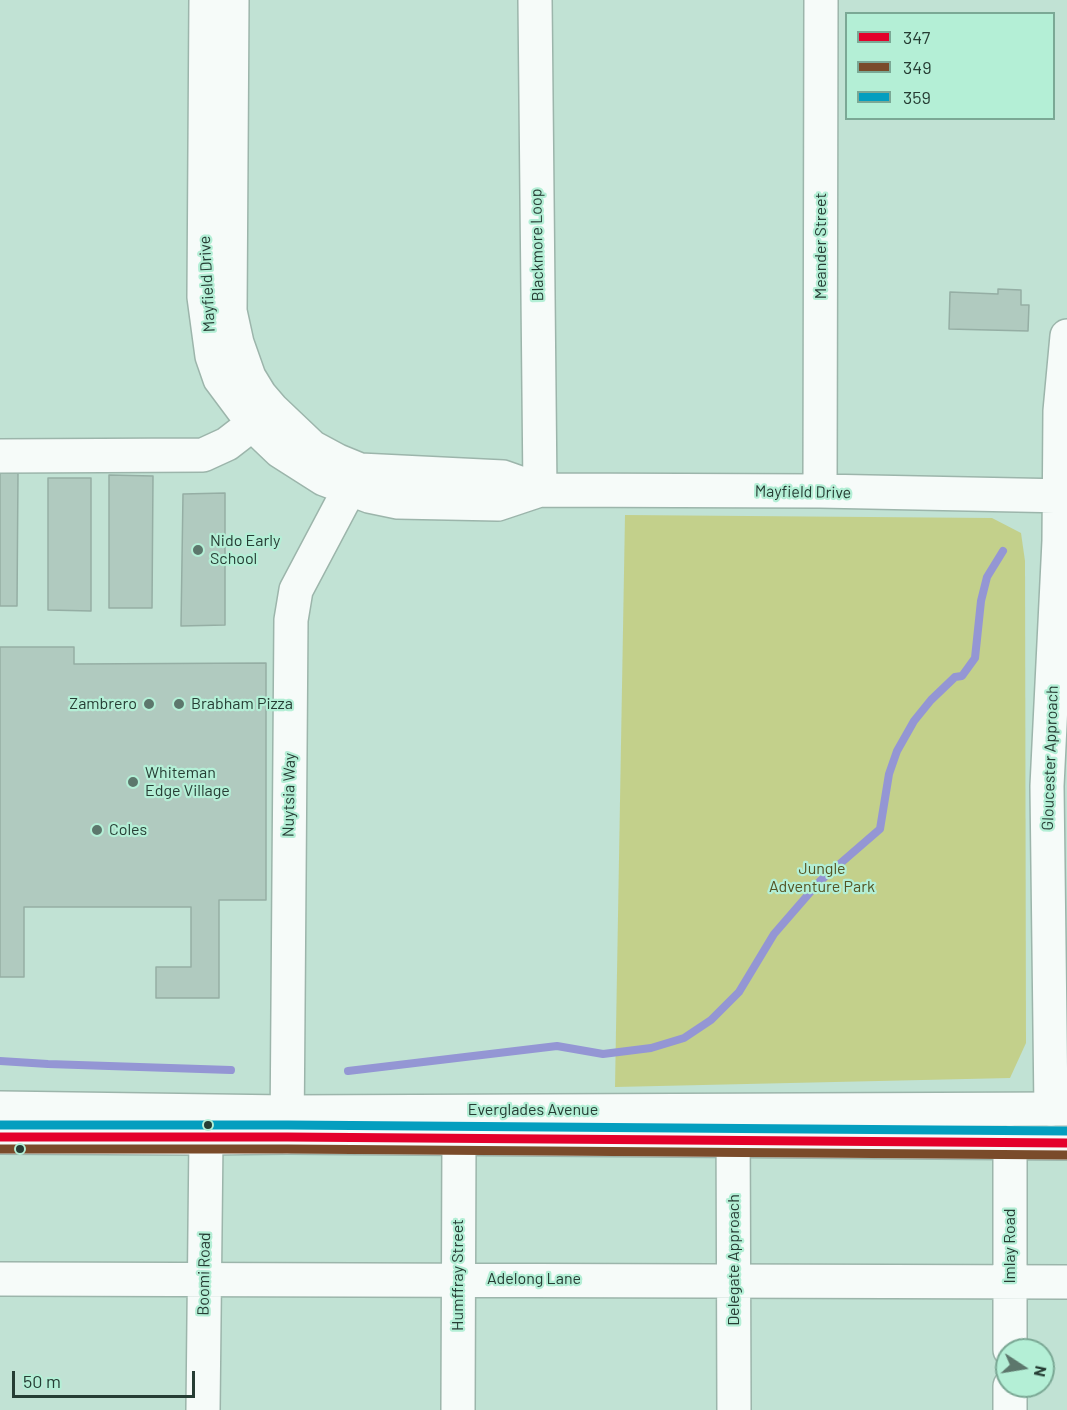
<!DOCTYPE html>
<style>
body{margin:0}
#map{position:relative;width:1067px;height:1410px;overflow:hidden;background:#c1e2d4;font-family:Barlow,sans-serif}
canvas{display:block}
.legend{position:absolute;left:845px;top:12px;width:210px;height:108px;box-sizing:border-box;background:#b4efd6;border:2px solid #7ba895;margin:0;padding:8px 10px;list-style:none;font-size:18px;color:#263d34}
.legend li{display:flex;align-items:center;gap:12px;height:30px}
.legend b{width:30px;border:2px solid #7ba895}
.north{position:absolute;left:995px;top:1338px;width:60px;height:60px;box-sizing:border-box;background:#b4efd6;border:2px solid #7ba895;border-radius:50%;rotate:102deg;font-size:16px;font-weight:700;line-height:24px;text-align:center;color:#263d34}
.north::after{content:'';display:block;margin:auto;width:21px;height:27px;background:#5c776c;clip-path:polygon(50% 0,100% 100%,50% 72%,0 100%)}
.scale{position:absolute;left:12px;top:1371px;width:183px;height:27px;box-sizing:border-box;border:3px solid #263d34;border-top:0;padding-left:8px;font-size:18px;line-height:21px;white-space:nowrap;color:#263d34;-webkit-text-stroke:4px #b4efd6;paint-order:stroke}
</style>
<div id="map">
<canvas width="1067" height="1410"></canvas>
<ul class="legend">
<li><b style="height:8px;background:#e4002b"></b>347</li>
<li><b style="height:8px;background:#7a4b2a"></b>349</li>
<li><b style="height:8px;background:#049ebf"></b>359</li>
</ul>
<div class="north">N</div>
<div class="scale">50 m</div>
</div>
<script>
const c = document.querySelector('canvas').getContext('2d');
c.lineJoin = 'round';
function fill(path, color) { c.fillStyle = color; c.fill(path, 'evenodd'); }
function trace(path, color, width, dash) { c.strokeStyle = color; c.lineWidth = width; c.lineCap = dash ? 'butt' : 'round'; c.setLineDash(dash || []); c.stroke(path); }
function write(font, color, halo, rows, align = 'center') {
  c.font = font + ' Barlow,sans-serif'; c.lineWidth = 4.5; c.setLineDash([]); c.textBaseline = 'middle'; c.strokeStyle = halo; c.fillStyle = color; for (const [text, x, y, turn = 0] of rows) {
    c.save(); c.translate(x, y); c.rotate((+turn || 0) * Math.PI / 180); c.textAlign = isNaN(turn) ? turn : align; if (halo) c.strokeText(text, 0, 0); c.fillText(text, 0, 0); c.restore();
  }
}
fill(new Path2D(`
 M625 515 992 518 1021 533 1025 561 1026 1043 1010 1078 615 1087Z`), '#c3d08b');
trace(new Path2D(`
 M0 1061 48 1064 231 1070
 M348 1071 557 1046 603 1054 651 1048 684 1038 711 1020 739 992 774 934 820 881 880 829 889 774 897 751 914 721 931 700 955 677 962 676 975 658 981 601 987 577 1003 551`), '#9496d4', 8);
const building = new Path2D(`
 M998 289 1021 290V305H1029L1028 331 949 329 950 292 998 294Z
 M0 473H18L17 606H0Z
 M109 475 153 476 152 608H109Z
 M48 478H91V611L48 610Z
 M225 493V625L181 626 183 494Z
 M0 647H74V664L266 663V900H219V998H156V967H191V907H24V977H0Z`);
fill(building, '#b0cabf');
trace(building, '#95aea4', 1.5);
const minor = new Path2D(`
 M206 0 204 297 212 356 220 379 258 430 280 451 324 479 369 496 398 502 498 504 540 490
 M232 0 230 311 237 343 249 377 260 395 272 409 312 447 338 461 360 470 503 477 540 490 820 491 1067 496
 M535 0 540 490
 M0 456 203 455 227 444 271 410
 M820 491 821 0
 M1051 1109 1047 786 1059 541 1060 411 1067 336
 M733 1111 734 1410
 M287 1137 291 620 296 590 359 471
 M1010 1142V1350
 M0 1279 1067 1282
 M203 1410 206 1138
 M458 1410 459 1139
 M1010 1410V1386`);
const major = new Path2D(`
 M0 1108 286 1112 1067 1109
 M0 1137 206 1138 287 1137 1067 1143`);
trace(minor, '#9cb5ab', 36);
trace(major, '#9cb5ab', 36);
trace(minor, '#f6fbf9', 33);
trace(major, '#f6fbf9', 33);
trace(new Path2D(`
 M0 1137H287L1067 1143`), '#e4002b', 9);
trace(new Path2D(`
 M0 1149H287L1067 1155`), '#7a4b2a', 9);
trace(new Path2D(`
 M0 1125H287L1067 1131`), '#049ebf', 9);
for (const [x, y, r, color] of [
 [198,550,6,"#5c776c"],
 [149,704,6,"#5c776c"],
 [179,704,6,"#5c776c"],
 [133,782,6,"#5c776c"],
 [97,830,6,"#5c776c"],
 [208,1125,5,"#263d34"],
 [20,1149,5,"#263d34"]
]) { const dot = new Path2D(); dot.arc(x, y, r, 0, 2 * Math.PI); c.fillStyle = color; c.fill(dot); trace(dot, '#b4efd6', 2); }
write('16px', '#263d34', '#b4efd6', [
 ["Blackmore Loop",537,245,-91],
 ["Meander Street",821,246,-90],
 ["Mayfield Drive",207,284,-93],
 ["Mayfield Drive",803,492,1],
 ["Gloucester Approach",1050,758,-88],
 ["Nuytsia Way",289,795,-89],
 ["Everglades Avenue",533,1110],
 ["Imlay Road",1010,1246,-90],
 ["Delegate Approach",734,1260,-90],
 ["Boomi Road",204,1274,-89],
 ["Humffray Street",458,1275,-90],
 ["Adelong Lane",534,1279]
]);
write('16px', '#263d34', '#b4efd6', [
 ["Nido Early",210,541],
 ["School",210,559],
 ["Zambrero",137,704,"right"],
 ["Brabham Pizza",191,704],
 ["Whiteman",145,773],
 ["Edge Village",145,791],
 ["Coles",109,830]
], 'left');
write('16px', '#545323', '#b4efd6', [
 ["Jungle",822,869],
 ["Adventure Park",822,887]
]);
</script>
